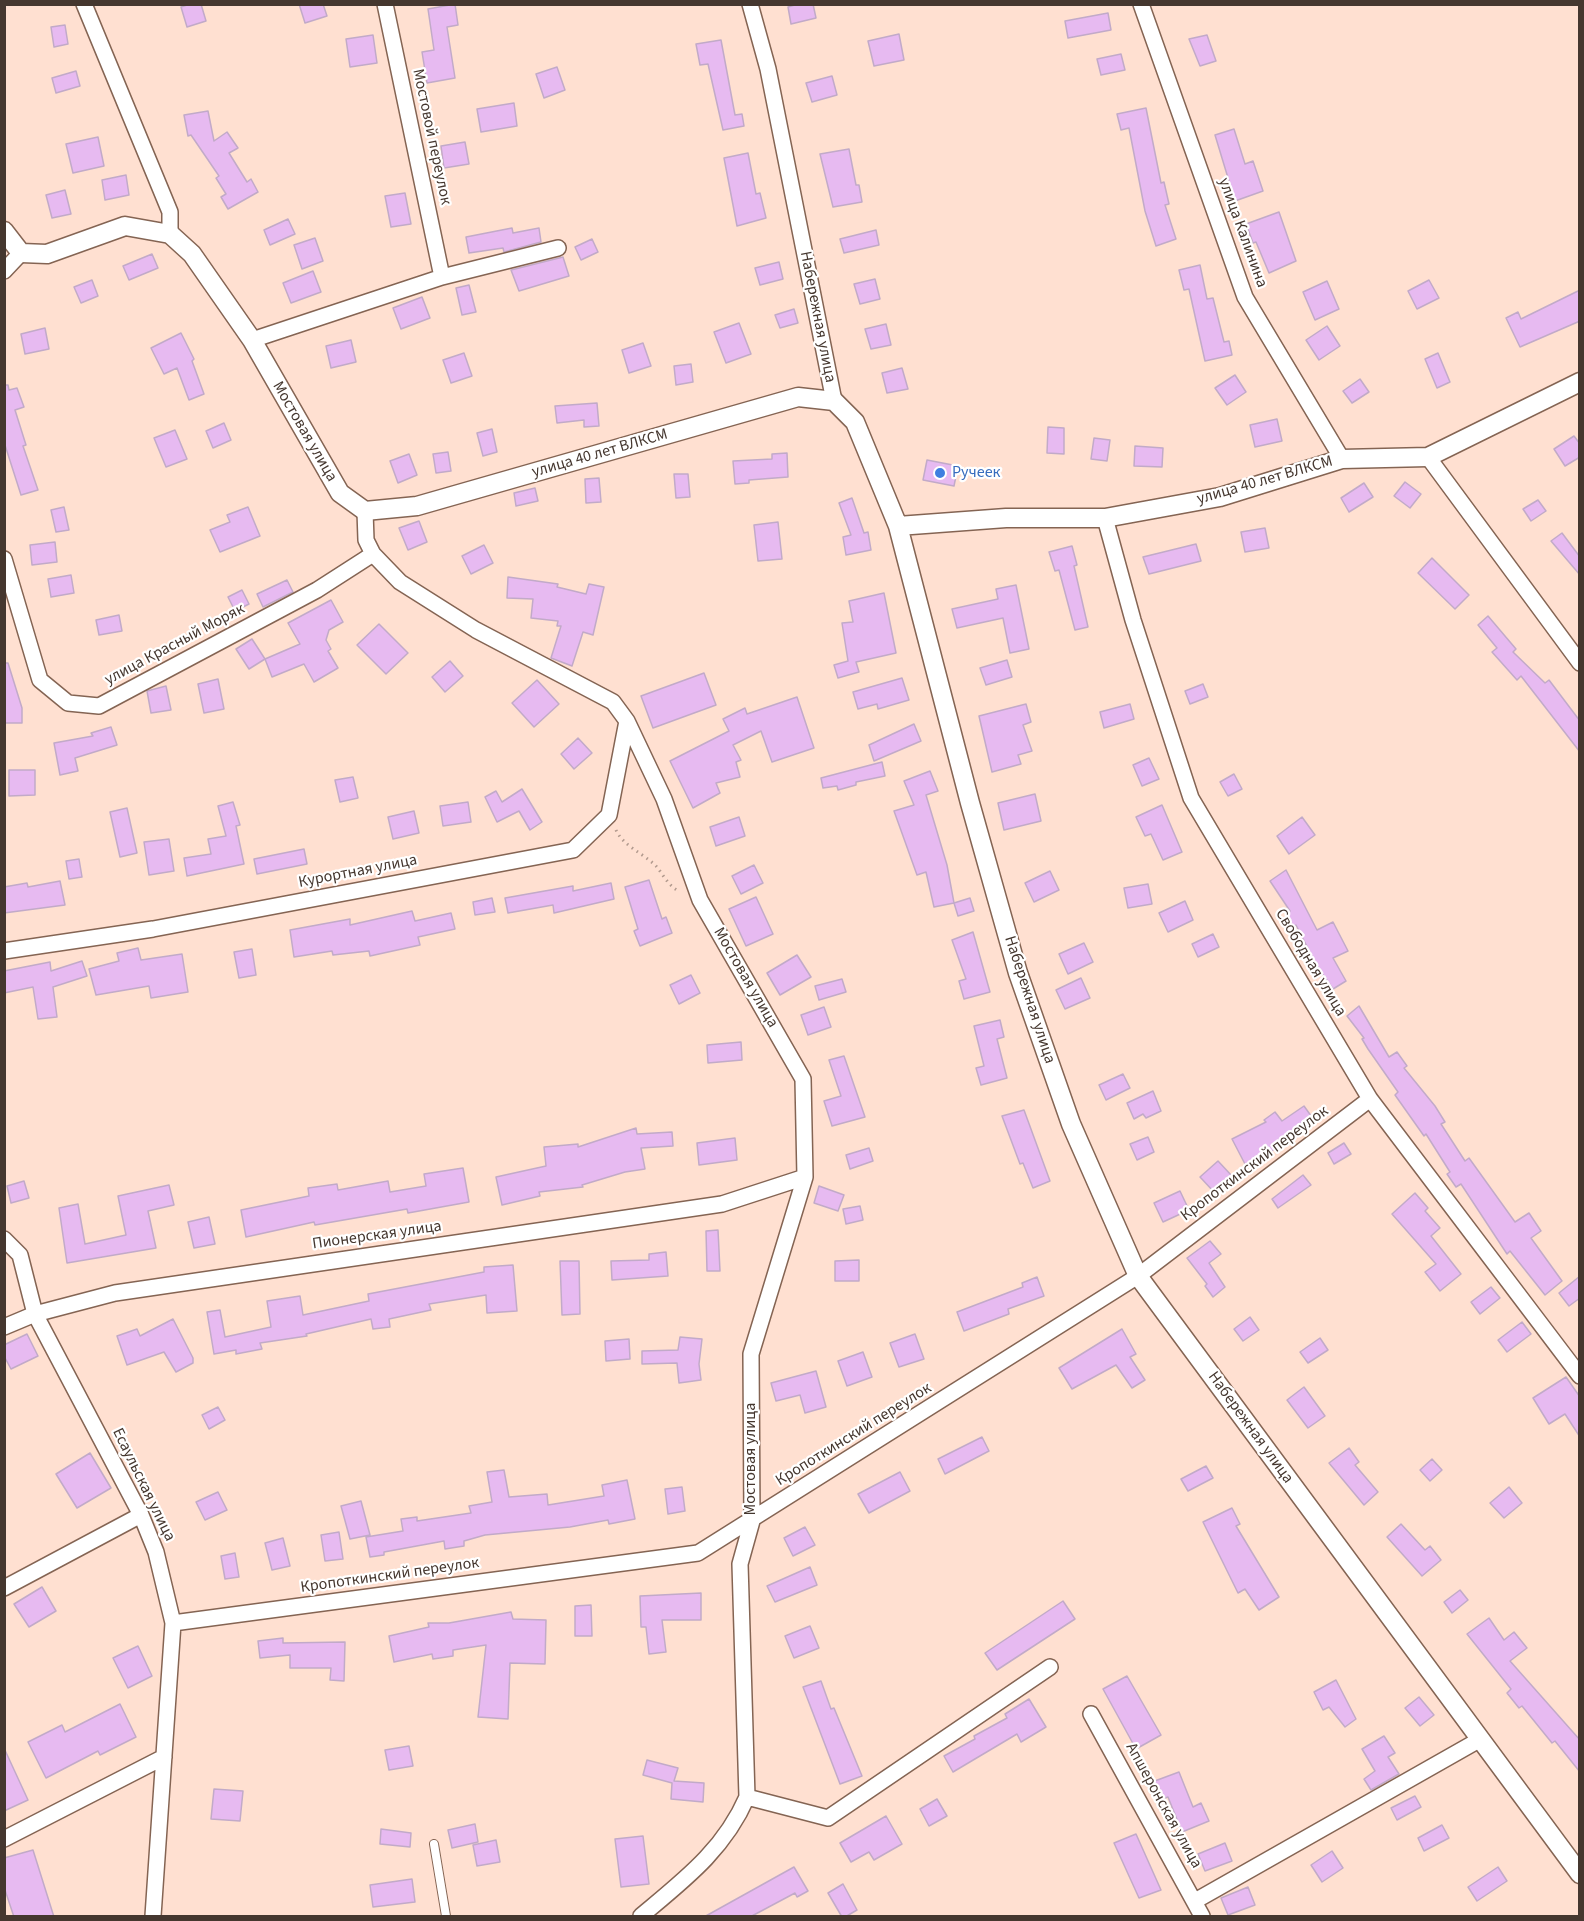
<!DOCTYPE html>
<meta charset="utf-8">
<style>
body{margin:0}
#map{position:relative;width:1584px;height:1921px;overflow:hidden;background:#ffe0d1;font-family:"Source Sans 3",sans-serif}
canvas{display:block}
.frame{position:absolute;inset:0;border:6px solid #45372f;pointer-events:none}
</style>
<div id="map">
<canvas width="1584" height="1921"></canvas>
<div class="frame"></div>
</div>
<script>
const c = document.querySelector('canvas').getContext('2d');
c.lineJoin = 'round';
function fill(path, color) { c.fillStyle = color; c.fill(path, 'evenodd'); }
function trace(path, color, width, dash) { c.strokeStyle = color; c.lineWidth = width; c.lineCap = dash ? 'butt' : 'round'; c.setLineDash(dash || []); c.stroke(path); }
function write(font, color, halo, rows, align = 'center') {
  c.font = font + ' "Source Sans 3",sans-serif'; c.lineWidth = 4.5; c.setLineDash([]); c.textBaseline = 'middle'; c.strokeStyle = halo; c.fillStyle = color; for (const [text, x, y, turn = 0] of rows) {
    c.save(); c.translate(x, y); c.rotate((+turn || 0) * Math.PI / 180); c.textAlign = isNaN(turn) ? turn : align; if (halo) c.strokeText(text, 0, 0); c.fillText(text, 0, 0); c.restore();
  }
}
const building = new Path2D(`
 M190 4H201L206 21 187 27 181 7Z
 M299 4H323L327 16 305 23Z
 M455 4 458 25 447 27 455 78 427 83 422 52 434 50 428 9Z
 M798 4H813L816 18 791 24 788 7Z
 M1108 13 1111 30 1068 38 1065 21Z
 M65 25 68 44 54 47 51 27Z
 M899 34 904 60 874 66 868 41Z
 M373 35 377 63 350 67 346 39Z
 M1207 35 1216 61 1200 66 1189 39Z
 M721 40 735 115 742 114 744 126 723 130 708 64 700 65 696 44Z
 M1121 54 1125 70 1101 75 1097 59Z
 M557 67 565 90 544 98 536 74Z
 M76 71 80 86 56 93 52 78Z
 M832 76 837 95 812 102 806 83Z
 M514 103 517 126 481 132 477 109Z
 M1146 108 1161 183 1164 182 1169 204 1165 205 1176 239 1156 246 1145 211 1129 128 1121 130 1117 114Z
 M208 111 214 141 227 132 238 148 229 153 247 182 251 179 258 192 228 209 221 197 226 194 216 178 219 176 191 135 188 136 184 115Z
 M1234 129 1245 164 1253 161 1263 191 1235 201 1215 135Z
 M98 137 104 166 73 173 66 144Z
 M465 142 469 164 444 168 441 146Z
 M849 149 856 185H859L862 202 833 207 820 154Z
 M748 153 756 194 760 193 766 218 737 226 724 158Z
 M126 175 129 195 105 200 102 180Z
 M65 190 71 214 52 218 46 195Z
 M405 193 411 224 391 227 385 196Z
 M1279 212 1296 261 1269 273 1256 242 1253 243 1246 224Z
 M288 219 295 234 270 245 264 230Z
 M512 228 513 233 539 228 541 242 504 252 503 248 469 253 466 237Z
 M876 230 879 245 844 253 840 239Z
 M315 238 323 261 302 269 294 245Z
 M592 239 598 252 581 260 575 247Z
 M152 254 158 268 129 280 123 266Z
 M563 257 569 276 519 291 511 270Z
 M779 262 783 279 760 285 755 268Z
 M1200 265 1207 299 1213 298 1224 342 1229 341 1232 355 1205 361 1189 289 1184 290 1179 270Z
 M313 271 321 292 291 303 283 283Z
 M875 279 880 299 860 304 854 284Z
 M92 280 98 296 81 303 74 287Z
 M1429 280 1439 298 1417 309 1408 291Z
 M1327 281 1339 309 1315 320 1303 292Z
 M469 285 476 312 462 315 456 288Z
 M1580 290V321L1520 347 1506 318 1518 312 1521 319Z
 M422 297 430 318 401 329 393 308Z
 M794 309 798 323 780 328 775 315Z
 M739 323 751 354 726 363 714 332Z
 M886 324 891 345 871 349 865 329Z
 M1327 326 1340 346 1319 360 1306 340Z
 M45 328 49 349 25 354 21 334Z
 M181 333 194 359 192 361 204 394 189 400 177 368 164 374 151 348Z
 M351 340 356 362 331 368 326 346Z
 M643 343 651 366 629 373 622 350Z
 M464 353 472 376 451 383 443 360Z
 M1438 353 1450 382 1437 388 1425 359Z
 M691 364 693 382 676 385 674 366Z
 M902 368 908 389 887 393 882 373Z
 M1235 375 1246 392 1227 405 1215 388Z
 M1360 379 1369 392 1352 403 1343 391Z
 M4 385H8L9 390 17 388 24 407 15 410 26 445 23 446 38 490 21 495 4 442Z
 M597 403 599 426 584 427V420L557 423 555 406Z
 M1277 419 1282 441 1255 447 1250 425Z
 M224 423 231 440 213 448 206 431Z
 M1048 427 1064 428V454L1047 453Z
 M492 429 497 452 483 456 477 433Z
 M175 430 187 459 166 467 154 438Z
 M1574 436 1580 444V457L1565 466 1554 449Z
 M1094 438 1110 440 1107 461 1091 459Z
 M1135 446 1163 448 1162 467 1134 466Z
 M448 452 451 471 436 473 433 454Z
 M787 453 788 477 749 480V483L735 484 733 461 772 459V454Z
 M409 454 417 475 398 483 390 461Z
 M927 460 958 466 954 486 923 480Z
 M674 474H688L690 497 676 498Z
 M599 478 601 502 586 503 585 479Z
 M1405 482 1421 494 1410 508 1394 496Z
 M1364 483 1373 497 1349 512 1341 498Z
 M535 488 538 501 516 506 514 493Z
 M852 498 864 533 868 532 871 550 846 555 843 537 851 535 839 503Z
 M1538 500 1546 511 1531 521 1523 509Z
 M64 507 69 530 56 532 51 510Z
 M248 507 260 536 220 552 210 530 230 522 227 515Z
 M419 521 427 542 408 550 399 528Z
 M778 522 782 559 758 561 754 525Z
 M1265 528 1269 548 1245 552 1241 532Z
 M1562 533 1580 557V575L1551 541Z
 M55 542 57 562 32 565 30 545Z
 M1196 544 1201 561 1149 574 1143 557Z
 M484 545 493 563 471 574 462 556Z
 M1072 546 1077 565 1074 566 1088 627 1075 630 1059 570 1055 571 1049 552Z
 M1432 558 1469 595 1455 609 1418 573Z
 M71 575 74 593 51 597 48 579Z
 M508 577 558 584 557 587 586 594 589 584 604 587 593 635 583 632 572 666 551 658 561 626H557L558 621 531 618 533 599 507 598Z
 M287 580 293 592 263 607 257 594Z
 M1016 585 1029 649 1010 653 1003 618 957 628 952 609 998 599 996 589Z
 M242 590 249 604 235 611 228 597Z
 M884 593 896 653 856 662 859 672 838 678 834 665 848 661 842 623 853 622 849 601Z
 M331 600 343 622 329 630 326 640 331 649 328 651 338 668 314 682 304 664 272 677 265 659 300 644 288 623Z
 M119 615 122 631 99 635 96 620Z
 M1488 616 1516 649 1513 652 1545 683 1549 680 1580 721V752L1521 676 1517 680 1492 652 1497 648 1478 625Z
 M379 624 408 653 386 674 357 645Z
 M252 639 265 659 249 669 236 649Z
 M1007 660 1012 677 986 685 980 668Z
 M450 661 463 676 445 692 432 677Z
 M4 663H8L22 708V723H4Z
 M704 673 716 705 653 728 641 696Z
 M902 678 909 700 878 709 877 704 858 709 853 692Z
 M218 679 224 709 204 713 198 684Z
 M537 680 559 704 534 727 512 703Z
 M1203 684 1208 697 1190 704 1185 691Z
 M166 686 171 710 151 713 147 691Z
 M797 697 814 748 772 762 761 731 733 745 741 760 736 762 740 777 716 783 720 793 693 808 670 761 729 731 723 719 745 708 747 714Z
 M1026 704 1031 722 1023 725 1032 751 1018 755 1021 764 992 772 979 716Z
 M1130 704 1134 719 1104 728 1100 712Z
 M914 724 921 741 874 761 869 745Z
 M111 727 117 745 75 758 78 771 60 775 54 743 93 736 91 733Z
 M578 738 592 753 574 769 561 754Z
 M1149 758 1159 779 1142 786 1133 765Z
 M882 762 885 776 856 782V785L838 790 837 786 823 788 821 778Z
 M9 770H35V795L9 796Z
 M930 771 938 791 926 795 947 865 954 903 934 907 926 872 917 875 894 811 914 805 904 781Z
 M1234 774 1242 789 1228 796 1220 782Z
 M353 777 358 798 340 802 335 780Z
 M522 789 542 822 530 830 519 811 497 822 485 797 496 791 502 802Z
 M1035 794 1041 821 1004 830 998 803Z
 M233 802 240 825 236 826 244 864 187 876 184 858 211 854 208 839 226 836 218 806Z
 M468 802 471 822 443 826 440 806Z
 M1162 805 1182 852 1163 860 1151 834 1145 836 1136 817Z
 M127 808 137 853 120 857 110 812Z
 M414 811 419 833 393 839 388 817Z
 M739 817 745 836 716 846 710 827Z
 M1302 817 1315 835 1289 854 1277 836Z
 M169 839 174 871 149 875 144 842Z
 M304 849 307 864 257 874 254 859Z
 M79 859 82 877 69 879 66 861Z
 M754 865 763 883 741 894 732 876Z
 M1286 870 1317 930 1333 922 1348 951 1333 958 1346 981 1333 989 1317 966 1296 925 1293 927 1286 913 1290 911 1270 881Z
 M1050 871 1059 890 1034 902 1025 883Z
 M649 880 662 919 666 917 672 933 640 946 634 931 638 929 625 887Z
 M60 881 65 905 4 913V887L27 883 28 887Z
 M611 883 614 899 554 913 553 905 508 913 505 898 573 886V891Z
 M1148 884 1152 904 1128 908 1124 888Z
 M756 897 773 934 746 946 729 909Z
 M492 898 495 912 475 915 473 902Z
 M970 898 974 911 958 916 954 903Z
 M1185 901 1193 920 1168 932 1159 913Z
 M412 911 415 921 451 913 455 929 418 937 420 945 370 956 369 951 333 955 332 951 294 957 290 930 350 919V925Z
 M973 932 990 992 964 999 959 981 966 979 952 940Z
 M1213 934 1219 947 1198 957 1192 944Z
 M1084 943 1093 962 1068 974 1059 954Z
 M138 948 141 960 182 954 188 992 151 998 149 986 96 995 89 969 119 961 117 953Z
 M252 949 256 975 239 978 234 952Z
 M797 955 811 977 780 995 767 973Z
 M82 961 87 976 53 987 57 1017 38 1019 33 987 4 993V971L50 962 51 971Z
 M691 975 700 993 679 1004 670 985Z
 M1081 978 1090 998 1065 1009 1056 990Z
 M842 979 846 992 819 1000 815 986Z
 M1359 1006 1389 1057 1397 1052 1407 1066 1404 1068 1435 1106 1445 1122 1441 1124 1465 1161 1469 1158 1515 1222 1529 1213 1541 1231 1531 1238 1562 1281 1545 1295 1510 1251 1507 1254 1461 1184 1456 1187 1447 1174 1450 1172 1426 1134 1424 1136 1395 1095 1398 1092 1368 1049 1362 1039 1364 1038 1347 1016Z
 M824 1007 831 1027 808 1035 801 1015Z
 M1000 1020 1004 1037 997 1039 1007 1078 981 1085 976 1068 984 1066 974 1026Z
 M741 1042 742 1060 708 1063 707 1045Z
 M844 1056 865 1117 832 1126 824 1101 841 1096 829 1060Z
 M1123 1074 1130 1088 1106 1100 1099 1085Z
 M1153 1091 1161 1111 1146 1118 1143 1114 1134 1119 1127 1103Z
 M1304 1106 1314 1120 1264 1157 1246 1166 1232 1139 1266 1122 1264 1120 1275 1112 1282 1121Z
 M1024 1110 1050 1181 1033 1188 1023 1163 1020 1164 1002 1116Z
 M636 1128 637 1134 672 1132 673 1146 641 1148 645 1169 625 1172 582 1185 583 1187 539 1192 540 1196 502 1205 496 1177 546 1166 544 1147 578 1144V1147Z
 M1148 1137 1154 1152 1137 1160 1130 1144Z
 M735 1138 737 1160 699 1165 697 1143Z
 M1344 1143 1351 1154 1334 1164 1328 1153Z
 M869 1148 873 1161 850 1169 846 1155Z
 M1218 1161 1232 1176 1214 1192 1200 1177Z
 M463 1168 469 1202 408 1213 407 1209 315 1225 314 1222 246 1237 241 1210 309 1196 308 1188 337 1184 338 1190 388 1181 390 1192 426 1186 424 1174Z
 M1303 1175 1311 1185 1278 1208 1272 1199Z
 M24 1181 29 1198 11 1203 7 1186Z
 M169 1185 174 1205 148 1211 156 1248 67 1263 59 1208 78 1204 85 1244 126 1235 118 1196Z
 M819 1186 844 1195 838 1211 814 1203Z
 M1180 1191 1189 1210 1163 1222 1154 1203Z
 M1415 1193 1428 1208 1425 1211 1440 1228 1431 1236 1461 1274 1440 1291 1425 1272 1436 1264 1392 1214Z
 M860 1206 863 1220 846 1224 843 1209Z
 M209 1217 215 1244 194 1248 188 1222Z
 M718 1230 720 1271H707L706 1231Z
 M1210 1241 1221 1254 1209 1263 1225 1287 1213 1297 1205 1286 1207 1284 1187 1258Z
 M666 1252 668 1276 612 1280 611 1261 649 1260V1254Z
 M859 1260V1281H835V1261Z
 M560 1261H579L580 1314 562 1315Z
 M513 1265 517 1311 487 1313 486 1295 429 1304 431 1310 389 1319 390 1327 373 1329 371 1319 306 1334 307 1336 260 1343 262 1349 236 1354V1350L214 1354 207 1312 220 1310 225 1337 271 1327 267 1301 300 1296 303 1315 369 1301 368 1294 484 1272V1267Z
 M1580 1276V1298L1569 1306 1559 1293Z
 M1037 1277 1044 1296 1008 1309 1009 1314 964 1331 957 1312 1023 1287 1022 1283Z
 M1491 1287 1500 1298 1480 1314 1471 1302Z
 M1250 1317 1259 1330 1243 1341 1234 1329Z
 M173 1319 193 1358V1363L176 1372 164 1352 127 1365 117 1336 137 1329 140 1336Z
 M1522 1322 1531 1334 1507 1352 1498 1340Z
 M1122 1329 1136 1354 1130 1357 1145 1380 1132 1388 1116 1365 1072 1389 1059 1368Z
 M27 1334 38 1356 11 1369 4 1356V1345Z
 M915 1334 924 1359 899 1367 890 1343Z
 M680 1337 702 1339 699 1364 701 1380 679 1383 677 1363 642 1364V1351L678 1350Z
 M1320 1338 1328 1350 1308 1363 1300 1352Z
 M629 1339 630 1359 606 1361 605 1341Z
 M863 1352 872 1377 847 1386 838 1361Z
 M816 1371 826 1407 805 1413 800 1395 776 1401 771 1383Z
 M1566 1377 1580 1397V1437L1565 1414 1549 1424 1533 1398Z
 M1304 1387 1325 1416 1308 1428 1287 1400Z
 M218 1407 225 1420 209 1429 202 1415Z
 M982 1437 989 1451 945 1474 938 1459Z
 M1349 1448 1359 1462 1355 1465 1378 1492 1364 1505 1329 1463Z
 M90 1453 111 1488 77 1508 56 1474Z
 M1432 1459 1442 1470 1430 1481 1420 1470Z
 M1206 1466 1213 1478 1188 1491 1181 1479Z
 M504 1470 509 1497 547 1494 548 1505 604 1496 602 1485 627 1480 635 1519 609 1524 608 1520 570 1527 485 1535 464 1541V1546L445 1549 444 1541 384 1552V1555L370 1557 366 1537 403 1531 401 1519 417 1517V1521L471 1513 469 1506 492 1502 487 1472Z
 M900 1472 910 1491 869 1513 858 1494Z
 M682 1487 685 1511 668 1514 665 1489Z
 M1509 1487 1522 1503 1504 1518 1490 1503Z
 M218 1492 227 1510 205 1520 196 1502Z
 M361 1501 370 1535 350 1539 341 1506Z
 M1232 1508 1240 1524 1236 1526 1279 1597 1259 1610 1245 1589 1238 1593 1203 1522Z
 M1401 1524 1425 1550 1430 1546 1441 1560 1422 1576 1387 1537Z
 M805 1527 815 1545 793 1556 784 1538Z
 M339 1532 343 1559 325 1561 321 1535Z
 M283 1538 290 1566 272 1570 265 1543Z
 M235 1553 239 1577 225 1579 221 1556Z
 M810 1567 817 1585 775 1602 767 1586Z
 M42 1587 56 1611 29 1627 14 1604Z
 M1460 1590 1468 1600 1452 1613 1444 1602Z
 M701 1593V1620H662L666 1652 649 1654 646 1627H641L640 1596Z
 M1063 1601 1075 1619 997 1670 985 1653Z
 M591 1605 592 1636H575V1606Z
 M511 1612 513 1619 546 1620 545 1664 510 1663 508 1719 478 1717 486 1645 453 1650V1656L433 1659 432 1654 394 1662 389 1636 429 1627 428 1623H449Z
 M1489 1618 1504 1640 1514 1632 1527 1648 1510 1661 1580 1740V1772L1555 1741 1552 1743 1522 1706 1519 1708 1507 1693 1511 1689 1467 1634Z
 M810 1626 819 1648 794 1658 785 1636Z
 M283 1638V1643L345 1642 344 1681 330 1680 331 1668H290V1655L260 1658 258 1641Z
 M138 1646 152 1676 128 1688 113 1658Z
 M1127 1676 1161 1735 1136 1749 1103 1689Z
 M1336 1680 1356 1719 1345 1727 1329 1707 1323 1710 1314 1692Z
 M821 1681 831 1709 834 1708 862 1776 840 1784 803 1687Z
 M1419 1697 1434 1715 1420 1726 1405 1708Z
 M1029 1699 1046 1727 1021 1742 1017 1734 953 1772 944 1756 975 1739 974 1736 1007 1718 1005 1714Z
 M120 1704 136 1737 100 1755 98 1751 46 1778 28 1742 62 1725 65 1732Z
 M1384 1736 1395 1753 1388 1757 1399 1774 1371 1790 1364 1779 1375 1771 1362 1749Z
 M409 1746 413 1766 389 1770 385 1750Z
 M4 1748 28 1800 4 1811Z
 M647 1760 678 1768 674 1781 704 1783 703 1802 671 1799 672 1783 643 1775Z
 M1179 1772 1193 1807 1201 1803 1209 1821 1182 1832 1168 1797 1159 1800 1152 1782Z
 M214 1789 243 1791 240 1821 211 1819Z
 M1415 1796 1421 1807 1397 1820 1391 1808Z
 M937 1799 947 1816 929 1826 920 1809Z
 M886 1816 902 1844 874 1860 869 1852 851 1862 840 1843Z
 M475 1824 478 1842 452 1848 448 1830Z
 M1442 1825 1449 1838 1424 1851 1418 1838Z
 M381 1829 411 1833 410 1847 380 1844Z
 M1136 1834 1161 1890 1139 1898 1114 1843Z
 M643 1836 649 1884 621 1887 615 1839Z
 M496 1840 500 1862 477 1866 473 1845Z
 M1225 1843 1232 1861 1205 1871 1198 1854Z
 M33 1850 54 1917H14L4 1887V1858Z
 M1332 1851 1343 1868 1322 1882 1311 1865Z
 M794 1867 808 1891 797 1897 795 1893 750 1917H704Z
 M1498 1867 1507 1881 1477 1901 1468 1887Z
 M412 1879 415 1902 373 1907 370 1885Z
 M843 1884 857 1910 845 1917H842L828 1893Z
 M1248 1887 1255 1905 1228 1915 1221 1898Z`);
fill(building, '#e7baf1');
trace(building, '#c2aac8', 1.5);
const service = new Path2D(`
 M434 1844 446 1916`);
const minor = new Path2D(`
 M84 4 170 212V234
 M385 4 442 277
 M750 4 768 69 834 401
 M1141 4 1245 297 1342 459
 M4 271 21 253
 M252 340 442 277 558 248
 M1428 457 1580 663
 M365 511 366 540 373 554 400 582 476 630 613 702 627 721 664 799 700 900 803 1079 805 1177 751 1354 752 1521 740 1564 747 1797C724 1850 684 1880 641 1916
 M1105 518 1133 620 1191 798 1370 1099 1580 1376
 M4 559 40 680 68 703 99 706 317 590 373 554
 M4 951 153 929 573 850 609 815 627 721
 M4 1239 20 1255 35 1314 141 1515 156 1552 173 1623 153 1916
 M4 1327 35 1314 115 1293 722 1204 805 1177
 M4 1588 141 1515
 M173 1623 698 1553 1138 1276 1370 1099
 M1091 1714 1202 1916
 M747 1797 828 1818 1050 1667
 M4 1839 164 1757
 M1195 1901 1479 1740`);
const tertiary = new Path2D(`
 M4 231 21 253 47 254 125 226 170 234 192 254 252 340 340 493 365 511 417 506 798 397 834 401 855 422 898 526 970 803 1018 973 1071 1124 1138 1276 1580 1874
 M898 526 1006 518H1105L1220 497 1342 459 1428 457 1580 382`);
trace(service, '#846453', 10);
trace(minor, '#846453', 18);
trace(tertiary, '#846453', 21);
trace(new Path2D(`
 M616 830C623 846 643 853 656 866 663 874 668 886 679 891`), '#b29a8e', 3, [1.5, 4.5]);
trace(service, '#fff', 8);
trace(minor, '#fff', 15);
trace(tertiary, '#fff', 18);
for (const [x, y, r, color] of [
 [940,473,6,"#3f7fe0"]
]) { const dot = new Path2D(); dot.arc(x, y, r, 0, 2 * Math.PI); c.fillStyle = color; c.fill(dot); trace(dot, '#fff', 2); }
write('16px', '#45372f', '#fff', [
 ["Мостовой переулок",431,137,78],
 ["улица Калинина",1242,233,70],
 ["Набережная улица",817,317,79],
 ["Мостовая улица",304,432,60],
 ["улица 40 лет ВЛКСМ",600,454,-16],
 ["улица 40 лет ВЛКСМ",1265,481,-16],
 ["улица Красный Моряк",175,645,-28],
 ["Курортная улица",358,872,-11],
 ["Свободная улица",1310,963,59],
 ["Мостовая улица",745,978,60],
 ["Набережная улица",1029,1000,72],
 ["Кропоткинский переулок",1255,1164,-37],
 ["Пионерская улица",377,1236,-8],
 ["Набережная улица",1250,1428,54],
 ["Кропоткинский переулок",854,1435,-32],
 ["Мостовая улица",751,1459,-90],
 ["Есаульская улица",143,1485,64],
 ["Кропоткинский переулок",390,1576,-8],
 ["Апшеронская улица",1163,1806,61]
]);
write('16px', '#366cbe', '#fff', [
 ["Ручеек",952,473]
], 'left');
</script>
